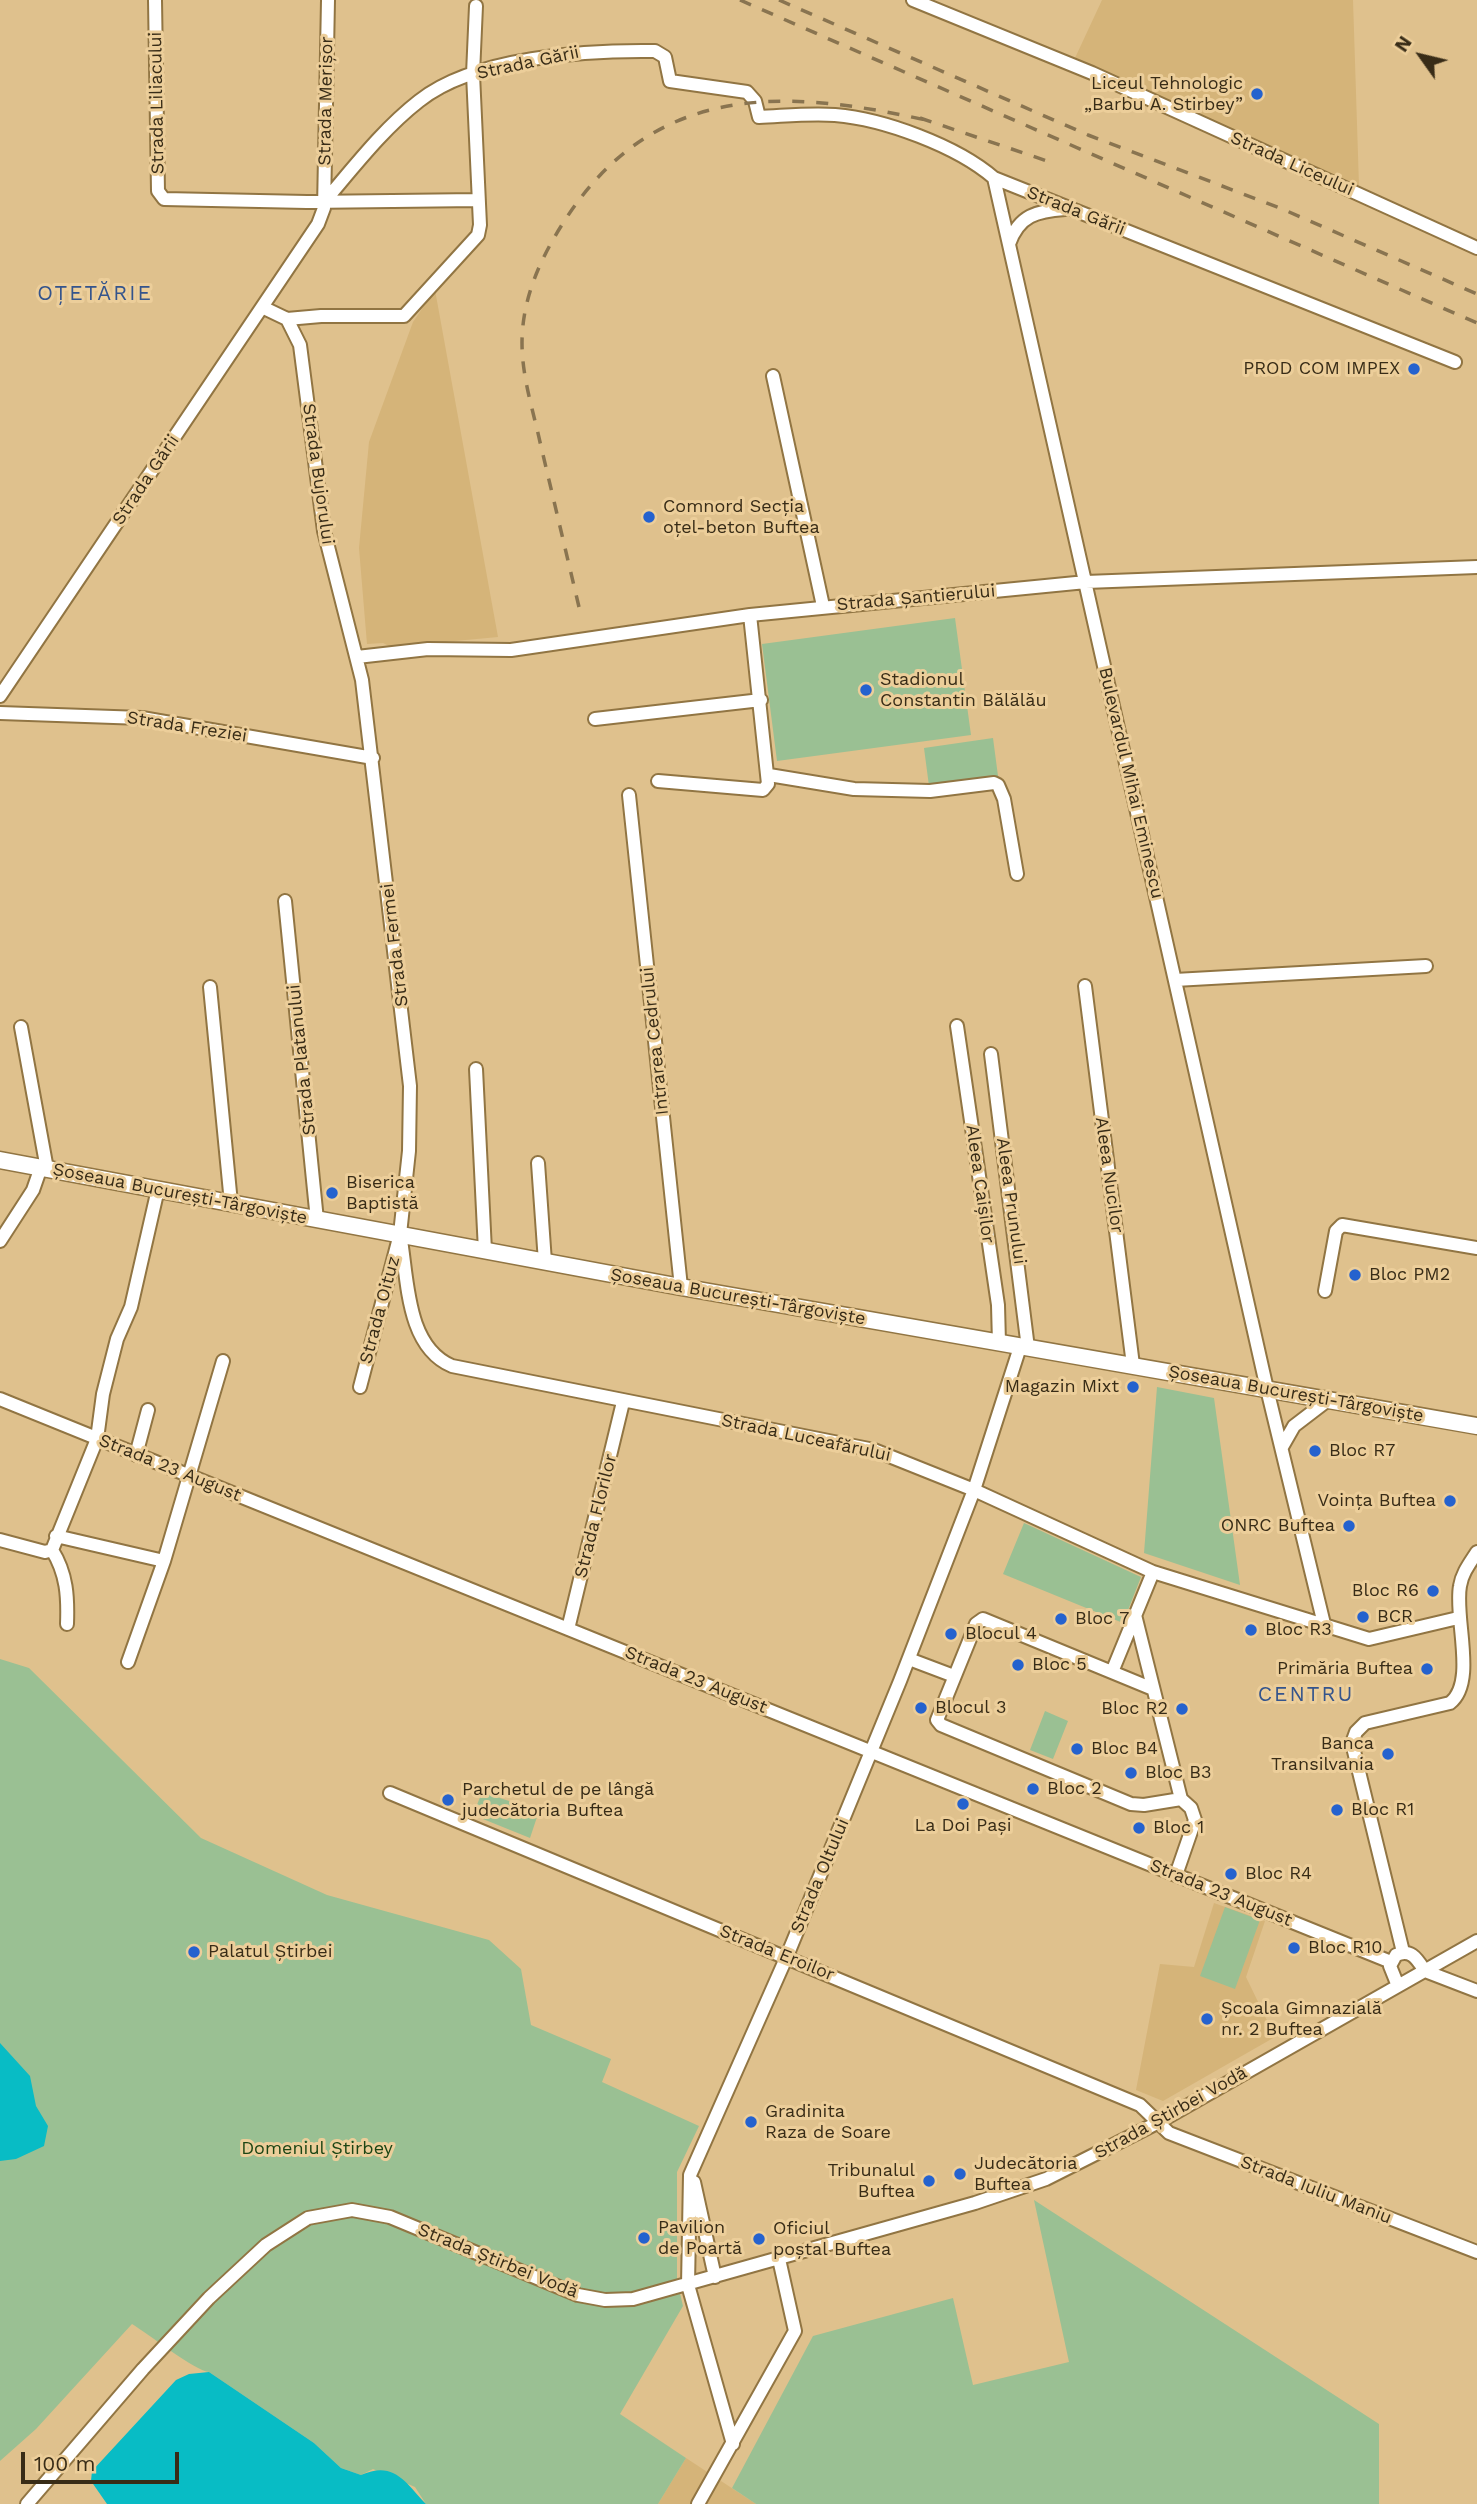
<!DOCTYPE html>
<meta charset="utf-8">
<style>
body{margin:0}
#map{position:relative;width:1477px;height:2504px;overflow:hidden;background:#dfc18d;font-family:"Work Sans",sans-serif}
canvas{display:block}
.north{position:absolute;left:1386px;top:21px;width:70px;height:70px;-webkit-text-stroke:5px #ecce9a;paint-order:stroke;rotate:304deg;font-size:19px;font-weight:700;line-height:28px;text-align:center;color:#382c17}
.north::after{content:'';display:block;margin:auto;width:24px;height:32px;background:#382c17;clip-path:polygon(50% 0,100% 100%,50% 72%,0 100%)}
.scale{position:absolute;left:21px;top:2452px;width:158px;height:32px;box-sizing:border-box;border:4px solid #382c17;border-top:0;padding-left:9px;font-size:21px;line-height:24px;white-space:nowrap;color:#382c17;-webkit-text-stroke:5px #ecce9a;paint-order:stroke}
</style>
<div id="map">
<canvas width="1477" height="2504"></canvas>
<div class="north">N</div>
<div class="scale">100 m</div>
</div>
<script>
const c = document.querySelector('canvas').getContext('2d');
c.lineJoin = 'round';
function fill(path, color) { c.fillStyle = color; c.fill(path, 'evenodd'); }
function trace(path, color, width, dash) { c.strokeStyle = color; c.lineWidth = width; c.lineCap = dash ? 'butt' : 'round'; c.setLineDash(dash || []); c.stroke(path); }
function write(font, color, halo, rows, align = 'center') {
  c.font = font + ' "Work Sans",sans-serif'; c.lineWidth = 6; c.setLineDash([]); c.textBaseline = 'middle'; c.strokeStyle = halo; c.fillStyle = color; for (const [text, x, y, turn = 0] of rows) {
    c.save(); c.translate(x, y); c.rotate((+turn || 0) * Math.PI / 180); c.textAlign = isNaN(turn) ? turn : align; if (halo) c.strokeText(text, 0, 0); c.fillText(text, 0, 0); c.restore();
  }
}
fill(new Path2D(`
 M1102 0H1353L1359 186 1075 58Z
 M435 290 498 637 391 647 383 643 367 644 359 548 369 442 413 322Z
 M1214 1903 1265 1921 1246 1977 1275 2037 1163 2101 1136 2090 1160 1964 1194 1967Z
 M686 2458 756 2504H658Z`), '#d5b479');
fill(new Path2D(`
 M955 618 971 735 777 761 762 644Z
 M993 738 998 776 929 786 924 748Z
 M1157 1387 1214 1398 1240 1585 1144 1553Z
 M1024 1523 1141 1577 1123 1623 1003 1574Z
 M0 1659 29 1668 201 1838 327 1895 489 1940 521 1969 531 2025 611 2059 602 2082 699 2126 677 2172V2281L683 2306 620 2414 686 2458 658 2504H426L415 2487 373 2469 361 2475 341 2468 314 2443 209 2372C197 2372 147 2333 132 2324L36 2429 0 2461Z
 M1045 1711 1068 1721 1053 1759 1030 1750Z
 M482 1792 539 1811 530 1838 473 1815Z
 M1225 1907 1260 1920 1235 1989 1200 1976Z
 M1034 2200 1379 2424V2504H756L732 2488 813 2336 953 2298 973 2385 1069 2362Z`), '#9ac093');
fill(new Path2D(`
 M0 2043 30 2076 36 2106 48 2126 44 2146 16 2159 0 2161Z
 M209 2372 314 2443 341 2468 361 2475C394 2460 406 2483 426 2504H107L91 2481 92 2471 176 2380 189 2374Z`), '#08bcc5');
const minor = new Path2D(`
 M155 0 158 191 164 199 307 202 478 200
 M913 0 1092 73 1477 248
 M994 178 1267 1389 1324 1624
 M324 202C354 167 383 129 419 101 474 57 586 50 655 51L665 57 670 81 747 92 755 101 759 117C784 116 810 113 835 115 884 119 957 146 994 178L1455 362
 M1009 244C1019 215 1037 211 1065 209
 M262 307 287 319 300 345 324 531 362 680 410 1086 409 1151 400 1234 360 1387
 M287 319 321 316H404L478 235 480 225 473 74 476 6
 M773 376 823 606
 M357 657 428 649 511 650 750 615 1086 582 1477 567
 M0 696 318 224 324 208 328 0
 M0 713 142 718 373 758
 M595 719 761 700
 M769 775 854 789 930 791 994 783 998 785 1004 799 1017 874
 M658 781 763 790 768 784 750 615
 M629 795 681 1287
 M285 901 317 1220
 M1175 980 1426 966
 M1085 986 1133 1365
 M210 987 231 1203
 M957 1026 998 1305 999 1343
 M21 1027 47 1169
 M991 1054 1028 1348
 M476 1069 485 1251
 M538 1163 545 1262
 M400 1234C408 1277 405 1346 452 1366L874 1450 974 1490 1153 1572 1369 1639 1458 1618
 M0 1241 33 1190 41 1167
 M1325 1291 1336 1231 1342 1225 1477 1248
 M0 1399 1391 1962
 M1282 1447 1294 1426 1328 1400
 M136 1455 148 1410
 M56 1536 164 1561
 M0 1540 45 1552 52 1550 97 1439 103 1394 117 1339 131 1307 158 1189
 M52 1550C67 1574 68 1597 67 1624
 M1135 1615 1181 1799 1191 1808 1195 1820 1176 1875
 M568 1629 623 1402
 M909 1659 954 1676
 M128 1662 164 1561 223 1361
 M1112 1672 1153 1572
 M1153 1689 983 1619 976 1624 937 1720 941 1725 1131 1804 1144 1805 1181 1799
 M390 1793 1140 2105 1169 2133 1477 2252
 M1403 1952 1352 1743 1356 1732 1365 1723 1450 1703C1477 1682 1454 1618 1460 1586 1462 1573 1470 1563 1477 1552
 M1425 1971 1477 1991
 M1398 1986 1390 1966 1396 1955C1411 1948 1417 1959 1425 1971
 M694 2182 715 2277
 M733 2444 688 2285 690 2175 787 1956 900 1681 974 1490 1020 1347
 M27 2504 143 2369 209 2298 266 2245 308 2218 352 2210 390 2217 578 2295 605 2300 633 2299 975 2203 1046 2179 1157 2123 1477 1941
 M698 2504 795 2331 779 2259`);
const major = new Path2D(`
 M0 1160 681 1287 1477 1426`);
trace(minor, '#917543', 16);
trace(major, '#917543', 19);
trace(minor, '#fff', 12);
trace(major, '#fff', 16);
trace(new Path2D(`
 M740 0 1477 323
 M779 0 1088 135 1280 208 1477 294
 M920 118 1056 164
 M579 607C566 552 553 497 540 442 533 410 522 377 522 343 522 298 541 257 565 220 656 80 788 89 930 121`), '#897450', 3.5, [12, 12]);
for (const [x, y, r, color] of [
 [1257,94,7,"#2562ce"],
 [1414,369,7,"#2562ce"],
 [649,517,7,"#2562ce"],
 [866,690,7,"#2562ce"],
 [332,1193,7,"#2562ce"],
 [1355,1275,7,"#2562ce"],
 [1133,1387,7,"#2562ce"],
 [1315,1451,7,"#2562ce"],
 [1450,1501,7,"#2562ce"],
 [1349,1526,7,"#2562ce"],
 [1433,1591,7,"#2562ce"],
 [1363,1617,7,"#2562ce"],
 [1061,1619,7,"#2562ce"],
 [1251,1630,7,"#2562ce"],
 [951,1634,7,"#2562ce"],
 [1018,1665,7,"#2562ce"],
 [1427,1669,7,"#2562ce"],
 [921,1708,7,"#2562ce"],
 [1182,1709,7,"#2562ce"],
 [1077,1749,7,"#2562ce"],
 [1388,1754,7,"#2562ce"],
 [1131,1773,7,"#2562ce"],
 [1033,1789,7,"#2562ce"],
 [448,1800,7,"#2562ce"],
 [963,1804,7,"#2562ce"],
 [1337,1810,7,"#2562ce"],
 [1139,1828,7,"#2562ce"],
 [1231,1874,7,"#2562ce"],
 [1294,1948,7,"#2562ce"],
 [194,1952,7,"#2562ce"],
 [1207,2019,7,"#2562ce"],
 [751,2122,7,"#2562ce"],
 [960,2174,7,"#2562ce"],
 [929,2181,7,"#2562ce"],
 [644,2238,7,"#2562ce"],
 [759,2239,7,"#2562ce"]
]) { const dot = new Path2D(); dot.arc(x, y, r, 0, 2 * Math.PI); c.fillStyle = color; c.fill(dot); trace(dot, '#ecce9a', 2.5); }
write('18px', '#382c17', '#ecce9a', [
 ["Strada Gării",528,63,-12],
 ["Strada Merișor",326,101,-89],
 ["Strada Liliacului",157,103,-91],
 ["Strada Liceului",1292,164,24],
 ["Strada Gării",1076,211,22],
 ["Strada Bujorului",318,474,82],
 ["Strada Gării",146,480,-56],
 ["Strada Șantierului",916,598,-5],
 ["Strada Freziei",187,727,9],
 ["Bulevardul Mihai Eminescu",1131,783,77],
 ["Strada Fermei",395,945,-97],
 ["Intrarea Cedrului",655,1041,-96],
 ["Strada Platanului",302,1060,-96],
 ["Aleea Nucilor",1109,1175,82],
 ["Aleea Caișilor",980,1184,82],
 ["Șoseaua București-Târgoviște",180,1194,11],
 ["Aleea Prunului",1011,1201,82],
 ["Șoseaua București-Târgoviște",738,1297,10],
 ["Strada Oituz",380,1310,-75],
 ["Șoseaua București-Târgoviște",1296,1394,10],
 ["Strada Luceafărului",806,1438,12],
 ["Strada 23 August",170,1468,22],
 ["Strada Florilor",596,1516,-76],
 ["Strada 23 August",696,1680,22],
 ["Strada Oltului",820,1876,-67],
 ["Strada 23 August",1221,1893,22],
 ["Strada Eroilor",777,1953,22],
 ["Strada Știrbei Vodă",1171,2113,-29],
 ["Strada Iuliu Maniu",1316,2190,21],
 ["Strada Știrbei Vodă",498,2261,22]
]);
write('18px', '#382c17', '#ecce9a', [
 ["Liceul Tehnologic",1243,84,"right"],
 ["„Barbu A. Stirbey”",1243,105,"right"],
 ["PROD COM IMPEX",1400,369,"right"],
 ["Comnord Secția",663,507],
 ["oțel-beton Buftea",663,528],
 ["Stadionul",880,680],
 ["Constantin Bălălău",880,701],
 ["Biserica",346,1183],
 ["Baptistă",346,1204],
 ["Bloc PM2",1369,1275],
 ["Magazin Mixt",1119,1387,"right"],
 ["Bloc R7",1329,1451],
 ["Voința Buftea",1436,1501,"right"],
 ["ONRC Buftea",1335,1526,"right"],
 ["Bloc R6",1419,1591,"right"],
 ["BCR",1377,1617],
 ["Bloc 7",1075,1619],
 ["Bloc R3",1265,1630],
 ["Blocul 4",965,1634],
 ["Bloc 5",1032,1665],
 ["Primăria Buftea",1413,1669,"right"],
 ["Blocul 3",935,1708],
 ["Bloc R2",1168,1709,"right"],
 ["Banca",1374,1744,"right"],
 ["Transilvania",1374,1765,"right"],
 ["Bloc B4",1091,1749],
 ["Bloc B3",1145,1773],
 ["Bloc 2",1047,1789],
 ["Parchetul de pe lângă",462,1790],
 ["judecătoria Buftea",462,1811],
 ["Bloc R1",1351,1810],
 ["La Doi Pași",963,1826,"center"],
 ["Bloc 1",1153,1828],
 ["Bloc R4",1245,1874],
 ["Bloc R10",1308,1948],
 ["Palatul Știrbei",208,1952],
 ["Școala Gimnazială",1221,2009],
 ["nr. 2 Buftea",1221,2030],
 ["Gradinita",765,2112],
 ["Raza de Soare",765,2133],
 ["Judecătoria",974,2164],
 ["Buftea",974,2185],
 ["Tribunalul",915,2171,"right"],
 ["Buftea",915,2192,"right"],
 ["Pavilion",658,2228],
 ["de Poartă",658,2249],
 ["Oficiul",773,2229],
 ["poștal Buftea",773,2250]
], 'left');
write('18px', '#1b4514', '#ecce9a', [
 ["Domeniul Știrbey",317,2149]
]);
c.letterSpacing = '2px';
write('21px', '#34548c', '#ecce9a', [
 ["OȚETĂRIE",95,294],
 ["CENTRU",1306,1695]
]);
c.letterSpacing = '0px';
</script>
